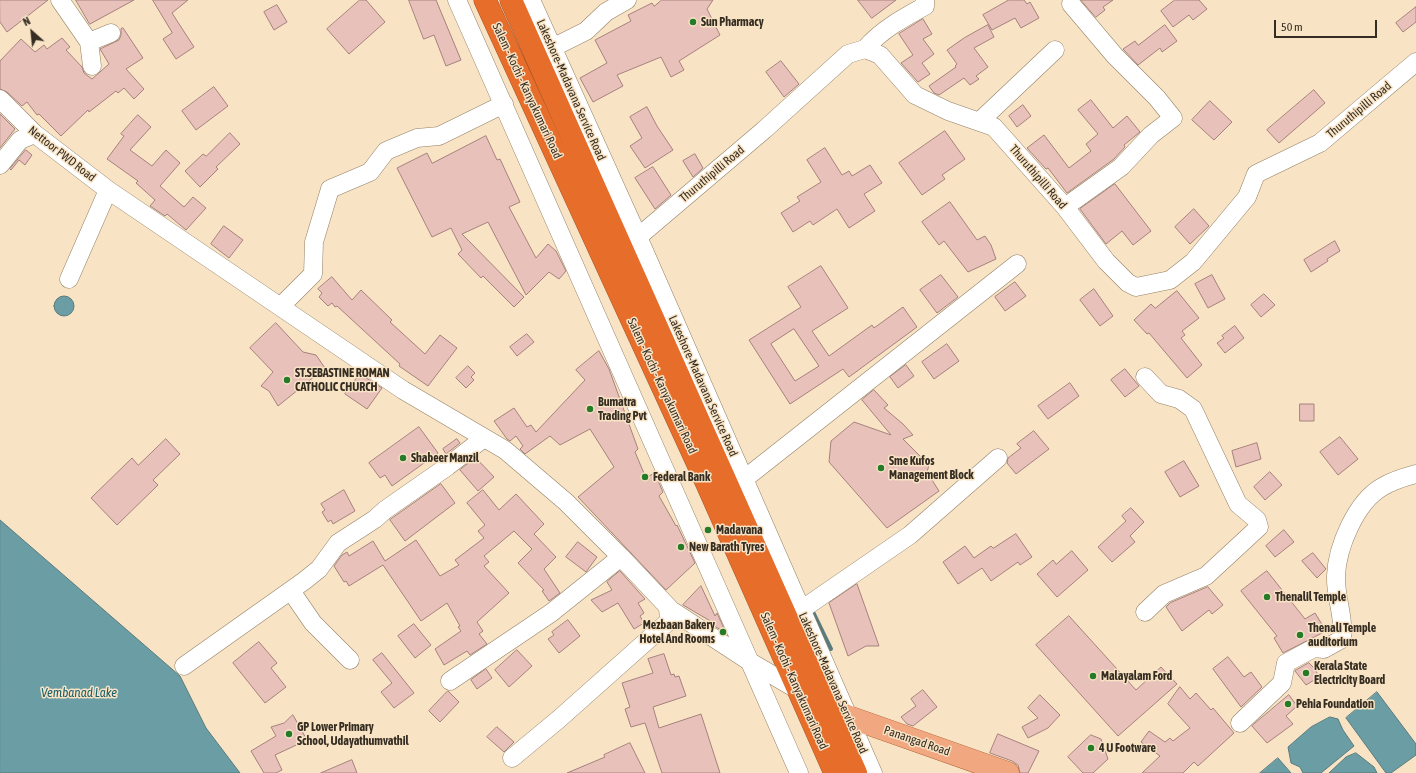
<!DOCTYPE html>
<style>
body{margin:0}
#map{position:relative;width:1416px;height:773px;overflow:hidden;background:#f8e3c5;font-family:"Asap Condensed",sans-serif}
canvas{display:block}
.north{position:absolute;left:12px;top:12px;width:40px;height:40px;-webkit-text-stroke:3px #f8e3c5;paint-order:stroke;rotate:333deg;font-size:11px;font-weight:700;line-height:16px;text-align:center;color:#352d21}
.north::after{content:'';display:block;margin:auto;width:14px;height:18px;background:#352d21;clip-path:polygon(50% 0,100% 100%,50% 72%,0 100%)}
.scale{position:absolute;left:1274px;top:20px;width:103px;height:18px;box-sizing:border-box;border:2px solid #352d21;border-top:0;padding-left:5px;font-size:12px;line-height:14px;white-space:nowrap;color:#352d21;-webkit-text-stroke:3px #f8e3c5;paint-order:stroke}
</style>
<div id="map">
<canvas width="1416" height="773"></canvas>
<div class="north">N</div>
<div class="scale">50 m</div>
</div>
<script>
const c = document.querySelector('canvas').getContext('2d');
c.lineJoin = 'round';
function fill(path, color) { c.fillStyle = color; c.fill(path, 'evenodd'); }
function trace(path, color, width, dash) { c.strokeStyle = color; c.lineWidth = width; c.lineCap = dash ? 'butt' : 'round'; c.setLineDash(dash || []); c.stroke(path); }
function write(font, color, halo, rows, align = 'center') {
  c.font = font + ' "Asap Condensed",sans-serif'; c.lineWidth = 3; c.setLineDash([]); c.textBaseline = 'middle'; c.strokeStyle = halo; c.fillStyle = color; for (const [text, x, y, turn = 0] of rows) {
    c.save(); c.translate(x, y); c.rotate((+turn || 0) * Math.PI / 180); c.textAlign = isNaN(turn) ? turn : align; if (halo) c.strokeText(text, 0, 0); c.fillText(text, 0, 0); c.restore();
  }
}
const water = new Path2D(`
 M54 306a10 10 0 1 1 20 0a10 10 0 1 1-20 0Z
 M0 520 180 676 206 728 240 773H0Z
 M1377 692 1416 744V755L1391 773H1386L1346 718Z
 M1330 717 1338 719 1343 730 1354 746 1321 773H1303L1300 767 1291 763 1288 747 1311 727Z
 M1356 753 1374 767 1377 773H1329L1346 757Z
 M1278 758 1291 773H1260Z`);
fill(water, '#6a9da4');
trace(water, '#5a7b7d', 1);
trace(new Path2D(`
 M811 608 831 649`), '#5a7b7d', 4);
const building = new Path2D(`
 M0 0H48L7 32 0 22Z
 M76 0H134L90 24Z
 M153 0H188L172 13 194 47 176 59 163 39 172 33Z
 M360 0H366L385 22 349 54 327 29Z
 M409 0H436L461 60 446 66 434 35 424 39Z
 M662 0H713L707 9 720 35 679 61 684 70 671 77 661 57 617 75 623 86 593 102 580 78 607 63 595 40 631 21 628 15 652 3 654 6Z
 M858 0H896L872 18Z
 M1009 0H1024L1027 4 1030 2 1039 18 1021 28 1015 18 992 30 983 15Z
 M1081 0H1113L1103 7 1105 10 1096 17Z
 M1175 0H1199L1207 9 1193 20 1189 15 1173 27 1161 11Z
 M277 5 287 22 274 30 264 12Z
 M1416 7V22L1403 32 1396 23Z
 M923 19 932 34 923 39 934 54 922 63 930 74 918 82 901 63 913 55 899 34Z
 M988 25 994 37 974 48 988 67 976 76 979 79 970 85 964 78 939 95 934 93 929 86 956 67 955 66 957 64 947 50 964 38Z
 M1165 25 1177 41 1162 52 1160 48 1138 65 1123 49 1135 41 1138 45Z
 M123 28 143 58 126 69 144 89 134 99 124 88 118 93 116 91 89 112 88 110 61 136 39 114 37 115 27 102 22 106 7 92 0 89V61L21 39 35 52 44 45 47 49 62 38 70 47 66 50 82 67 84 73 92 79 109 64 100 49 119 40 121 35V29Z
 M781 61 799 84 784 97 766 72Z
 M214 87 228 106 196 130 182 111Z
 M1314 90 1325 103 1279 143 1267 130Z
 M1091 100 1113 128 1127 116 1140 132 1124 145 1125 147 1114 159 1067 193 1048 168 1046 169 1027 148 1044 135 1069 168 1091 151 1086 144 1098 134 1078 110Z
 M1210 101 1232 122 1214 140 1192 120Z
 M1023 105 1031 116 1017 127 1009 116Z
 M647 107 657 126 673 150 645 168 630 146 642 138 630 117Z
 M0 114 15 129 0 148Z
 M138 115 151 127 130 150 152 166 166 150 180 163 160 186 184 207 193 197 206 208 186 230 167 214 165 216 150 206 155 200 136 183 138 181 107 159 124 136 121 134Z
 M945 131 965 159 942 175 945 179 922 195 899 163Z
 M230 133 240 144 216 167 218 169 200 187 185 171 203 154 206 156Z
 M486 136 497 160 500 159 520 202 509 207 536 258 548 244 556 251 566 271 559 279 549 272 526 295 488 222 462 234 524 297 514 307 483 276 481 278 458 254 462 250 451 228 432 237 397 168 427 153 432 163Z
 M825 148 842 175 849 171 852 176 870 165 882 183 864 194 875 211 849 228 837 209 813 225 810 221 793 232 781 213 800 201 797 197 821 182 807 160Z
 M26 150 32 155 25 165 19 160 11 170 10 169Z
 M695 154 703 168 693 177 683 161Z
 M653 167 671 195 655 209 635 178Z
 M1115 184 1151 231 1133 245 1122 231 1106 244 1080 209Z
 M950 202 977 240 985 236 991 245 996 259 968 272 944 241 939 245 922 222Z
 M1194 209 1209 226 1190 244 1175 227Z
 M224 226 243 240 229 258 211 244Z
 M1335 241 1340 251 1327 259 1328 261 1311 272 1304 260Z
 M821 266 848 308 812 331 829 356 872 325 874 328 903 307 917 327 849 377 843 369 790 404 749 340 801 307 788 287ZM794 329 819 366 795 381 771 344Z
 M941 275 958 297 937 313 920 290Z
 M1212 275 1225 299 1208 308 1195 284Z
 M332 277 352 300 361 290 392 320 390 322 425 354 440 335 457 348 428 386 399 366 400 364 337 306 335 307 332 303 328 306 319 297 322 293 318 289Z
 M1015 282 1026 296 1005 311 995 297Z
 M1094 289 1113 316 1100 326 1080 300Z
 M1177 291 1199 318 1182 331 1185 335 1181 338 1202 365 1187 378 1149 333 1147 334 1134 320 1151 304 1155 308Z
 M1264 294 1275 305 1261 317 1251 305Z
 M276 323 303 352 316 355 325 368 278 406 269 391 261 386 273 372 250 348Z
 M1235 326 1244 338 1225 353 1217 343 1224 338 1222 336Z
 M527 334 534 342 517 356 510 347Z
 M947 344 959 361 934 379 922 362Z
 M599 351 609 369 638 449 635 452 646 478 654 473 656 476 663 492 659 496 676 526 677 525 695 563 666 590 578 497 614 467 590 429 560 445 550 436 525 454 520 449 523 446 516 436 510 441 507 439 494 421 514 408 527 427 531 425 536 432 585 380 576 370Z
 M906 365 914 376 898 388 890 377Z
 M468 366 475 373 471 377 474 380 466 388 456 378Z
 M1125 369 1139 386 1125 397 1111 380Z
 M360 374 382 388 367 409 345 394Z
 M1070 383 1079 396 1048 419 1038 406Z
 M874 390 888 405 884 408 903 424 913 435 903 439 929 465 927 472 939 491 887 528 829 462 831 441 854 422 891 435 862 400Z
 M1300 404H1314V421H1300Z
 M419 427 438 453 392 486 385 475 380 478 369 463Z
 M1034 431 1049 449 1016 474 1007 463 1008 458 1021 448 1017 444Z
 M1340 437 1358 459 1338 475 1320 452Z
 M166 439 180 454 153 480 158 485 117 525 91 498 132 458 138 465Z
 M457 439 460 443 446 454 443 449Z
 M1257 443 1261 459 1236 467 1232 451Z
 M476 458 494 477 478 491 460 470Z
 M1184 461 1199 486 1180 497 1165 472Z
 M1270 472 1282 485 1265 500 1254 487Z
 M441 484 455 503 405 541 390 520Z
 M344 490 355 511 333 524 331 520 328 522 322 512 325 510 321 504Z
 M483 490 499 510 516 494 544 524 534 534 556 557 544 569 560 593 549 601 542 591 544 590 518 563 532 549 514 531 484 556 489 562 484 566 509 593 477 622 483 631 479 634 487 644 470 655 467 651 444 665 435 649 461 631 458 627 460 626 447 603 421 621 383 565 349 586 346 581 344 582 334 566 342 555 347 552 349 556 373 541 385 561 416 540 440 576 459 565 455 560 484 538 478 531 485 525 467 503Z
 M1131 508 1144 522 1130 536 1135 542 1112 562 1098 547 1126 521 1122 516Z
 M1284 530 1294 542 1275 557 1266 546Z
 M1016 534 1032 557 1020 565 1018 562 991 581 982 568 958 584 943 562 965 546 974 558 991 546 993 548Z
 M578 542 597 557 586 572 566 557Z
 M1072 551 1088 570 1057 597 1037 574 1053 560 1056 564Z
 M1313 553 1326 569 1317 578 1302 561Z
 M620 571 645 599 638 603 644 613 640 616 644 623 634 629 618 603 602 612 591 600 612 590 607 582Z
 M1267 571 1305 619 1315 613 1326 631 1283 653 1274 638 1277 636 1241 591Z
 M857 584 879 646H866L848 656 829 603Z
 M701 586 715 616 717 613 726 633 711 624 712 622 683 605Z
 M1208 587 1223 605 1212 614 1209 610 1182 631 1166 607 1170 603Z
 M1069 616 1136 690 1161 667 1177 684 1118 736 1036 645Z
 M568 620 580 636 559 653 548 639 554 635 552 632Z
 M414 624 431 645 415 658 398 636Z
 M259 642 277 663 271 668 286 687 265 703 233 663Z
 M517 650 532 666 509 687 495 670Z
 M382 653 414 693 394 708 381 692 392 683 373 660Z
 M664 654 671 675 674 674 675 677 679 676 686 696 653 707 659 728 701 714 720 773H662L645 723 631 727 625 709 630 707 622 683 653 673 648 659Z
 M1228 657 1244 677 1251 672 1262 687 1241 707 1213 669Z
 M1309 663 1315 669 1319 677 1306 685 1295 671Z
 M486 669 492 678 477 689 471 680Z
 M1180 687 1190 699 1196 693 1211 710 1213 708 1234 733 1198 766 1194 762 1183 773H1142L1160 756 1141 742 1149 731 1165 742 1170 738 1173 741 1190 728 1168 704Z
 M923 690 937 707 913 726 907 724 901 717 916 706 911 699Z
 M448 691 459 702 440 722 429 711Z
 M1040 695 1060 715 1048 728 1028 738 1022 727 1038 718 1028 708Z
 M1289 695 1297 706 1286 716 1293 724 1267 743 1252 726Z
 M293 715 307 740 275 755 282 770 276 773H264L251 751 276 736 271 727 284 723Z
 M497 727 514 742 504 752 487 737Z
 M998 734 1039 751 1028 773H1020L1018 765 1012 761 990 753Z
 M1091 735 1101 739 1108 759 1093 773H1083L1068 757Z
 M630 743 645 773H567L605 757 604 755Z
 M352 760 357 773H321Z`);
fill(building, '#e9c1bb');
trace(building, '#a6817c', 1);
const minor = new Path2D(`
 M60 0 89 42 92 66
 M457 0 799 773
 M531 0 638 237 873 773
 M89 42 111 33
 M552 48 586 31 606 12 627 0
 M865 49C881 30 903 18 925 6V0
 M0 99 35 134 108 190 403 390 505 450 566 502 621 557 671 610 752 663 798 690
 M980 121 1055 50
 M0 165 20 140 35 134
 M1065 207 1121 167 1151 135 1173 118 1157 98 1115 56 1071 4
 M638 237 764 130 848 54 865 49 880 55 915 95 948 111 994 127 1065 207 1106 261 1128 283 1136 287 1170 280 1193 262 1247 197 1256 174 1320 143 1416 62
 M69 279 108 190
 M281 306 313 274 314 242 330 189 370 172 386 151 417 138 439 136 504 104
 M1145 377 1161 394 1179 399 1193 409 1238 504 1257 520 1259 527 1206 576 1164 594 1145 612
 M743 480 1017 264
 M291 591 313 623 350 660
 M801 610 910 535 998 458
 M184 666 304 581 319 569 338 543 375 519 385 510 448 466 484 438
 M450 681 551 613 621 557
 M1240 723 1282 683 1286 663 1314 648 1324 649 1342 639C1345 618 1335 597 1336 576 1337 547 1356 502 1382 487 1392 481 1405 477 1416 474
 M512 758 559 719 669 621 668 607`);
const major = new Path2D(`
 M826 706 849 717 1008 773`);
const highway = new Path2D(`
 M485 0 707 484 835 773
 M511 0 856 773`);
trace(minor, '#938064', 19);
trace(major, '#a95728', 23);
trace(highway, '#a95728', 23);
trace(minor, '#fff', 18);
trace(major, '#f1a780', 22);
trace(highway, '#e76d2b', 22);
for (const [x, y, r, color] of [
 [693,22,4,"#257b28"],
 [287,380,4,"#257b28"],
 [590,409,4,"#257b28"],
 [403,458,4,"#257b28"],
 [881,468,4,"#257b28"],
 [645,477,4,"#257b28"],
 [708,530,4,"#257b28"],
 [681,547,4,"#257b28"],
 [1267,597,4,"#257b28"],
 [723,632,4,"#257b28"],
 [1300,635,4,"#257b28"],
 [1306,673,4,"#257b28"],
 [1093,676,4,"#257b28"],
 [1288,704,4,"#257b28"],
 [289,734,4,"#257b28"],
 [1091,748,4,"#257b28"]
]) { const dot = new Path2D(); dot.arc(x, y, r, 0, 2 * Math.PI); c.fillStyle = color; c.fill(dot); trace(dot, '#f8e3c5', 1.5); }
write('bold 12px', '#352d21', '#f8e3c5', [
 ["Sun Pharmacy",701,22],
 ["ST.SEBASTINE ROMAN",295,373],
 ["CATHOLIC CHURCH",295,387],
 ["Bumatra",598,402],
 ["Trading Pvt",598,416],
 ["Shabeer Manzil",411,458],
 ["Sme Kufos",889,461],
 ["Management Block",889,475],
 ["Federal Bank",653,477],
 ["Madavana",716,530],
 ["New Barath Tyres",689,547],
 ["Thenalil Temple",1275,597],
 ["Mezbaan Bakery",715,625,"right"],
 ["Hotel And Rooms",715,639,"right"],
 ["Thenali Temple",1308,628],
 ["auditorium",1308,642],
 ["Kerala State",1314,666],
 ["Electricity Board",1314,680],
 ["Malayalam Ford",1101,676],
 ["Pehia Foundation",1296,704],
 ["GP Lower Primary",297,727],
 ["School, Udayathumvathil",297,741],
 ["4 U Footware",1099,748]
], 'left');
write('12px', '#352d21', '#f8e3c5', [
 ["Lakeshore-Madavana Service Road",571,90,66],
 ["Salem - Kochi - Kanyakumari Road",527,91,65],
 ["Thuruthipilli Road",1359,110,-40],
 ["Nettoor PWD Road",62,154,38],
 ["Thuruthipilli Road",712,174,-40],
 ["Thuruthipilli Road",1038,177,49],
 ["Salem - Kochi - Kanyakumari Road",662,386,65],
 ["Lakeshore-Madavana Service Road",703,386,66],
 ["Salem - Kochi - Kanyakumari Road",794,681,66],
 ["Lakeshore-Madavana Service Road",833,683,66],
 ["Panangad Road",917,741,19]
]);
write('italic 13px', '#185f68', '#f8e3c5', [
 ["Vembanad Lake",79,693]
]);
</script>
